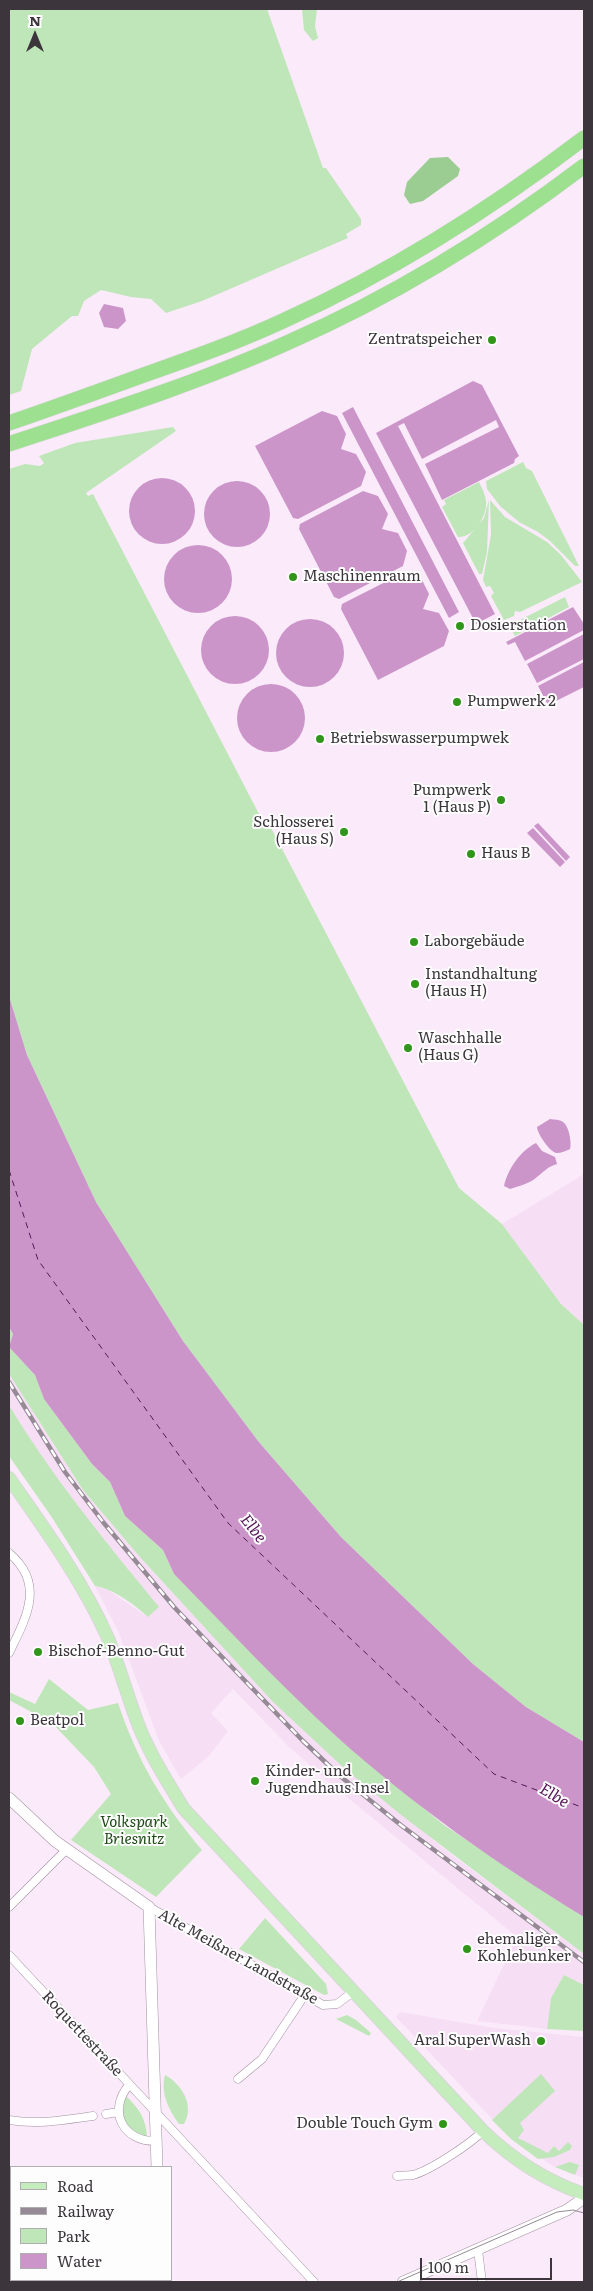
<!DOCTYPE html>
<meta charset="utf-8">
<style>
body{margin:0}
#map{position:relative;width:593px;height:2291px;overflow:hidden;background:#fbeafa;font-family:Literata,serif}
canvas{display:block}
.frame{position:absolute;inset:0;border:10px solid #3c363c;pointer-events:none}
.legend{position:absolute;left:10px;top:2166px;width:162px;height:115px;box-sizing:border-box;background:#fdfdfd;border:1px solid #b0adb0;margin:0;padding:6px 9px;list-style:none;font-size:15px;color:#3c363c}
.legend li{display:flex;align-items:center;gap:10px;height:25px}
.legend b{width:25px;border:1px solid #b0adb0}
.north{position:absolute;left:10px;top:10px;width:50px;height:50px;-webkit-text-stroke:4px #fdfdfd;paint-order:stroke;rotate:0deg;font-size:14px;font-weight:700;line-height:20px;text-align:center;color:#3c363c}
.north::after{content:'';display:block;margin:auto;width:18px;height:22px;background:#3c363c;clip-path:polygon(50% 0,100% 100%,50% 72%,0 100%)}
.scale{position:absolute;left:420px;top:2258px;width:132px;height:22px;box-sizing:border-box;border:2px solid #3c363c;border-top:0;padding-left:6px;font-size:15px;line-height:18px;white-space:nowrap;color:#3c363c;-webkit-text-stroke:4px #fdfdfd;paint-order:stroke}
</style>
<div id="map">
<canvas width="593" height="2291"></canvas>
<div class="frame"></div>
<ul class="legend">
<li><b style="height:6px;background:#c4ecbc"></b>Road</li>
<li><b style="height:6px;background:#958a95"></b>Railway</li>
<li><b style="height:14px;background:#bfe6b8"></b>Park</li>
<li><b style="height:14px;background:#cb95ca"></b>Water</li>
</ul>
<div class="north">N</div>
<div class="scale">100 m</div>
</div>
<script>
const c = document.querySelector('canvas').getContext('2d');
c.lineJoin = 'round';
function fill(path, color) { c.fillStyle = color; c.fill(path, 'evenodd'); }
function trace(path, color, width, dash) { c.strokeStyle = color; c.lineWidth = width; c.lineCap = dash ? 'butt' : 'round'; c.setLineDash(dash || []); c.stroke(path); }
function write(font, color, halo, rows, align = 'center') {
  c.font = font + ' Literata,serif'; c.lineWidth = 4; c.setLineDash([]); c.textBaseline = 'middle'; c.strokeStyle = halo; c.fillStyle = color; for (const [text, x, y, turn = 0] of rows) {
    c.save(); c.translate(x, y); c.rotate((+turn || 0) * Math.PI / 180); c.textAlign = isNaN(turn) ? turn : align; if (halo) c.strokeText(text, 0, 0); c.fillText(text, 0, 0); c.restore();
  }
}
fill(new Path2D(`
 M584 1174V1325L561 1304 502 1224Z
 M9 1374 83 1490 139 1556 274 1703 443 1848 584 1954V1985L564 1975 551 1998 547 2029 477 2021 517 1937 330 1783 289 1747 233 1689 211 1713 228 1731 209 1756 181 1779 159 1741 119 1633 95 1586 108 1590 148 1617 158 1607 78 1507 32 1443 9 1405Z
 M400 2012 495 2028 584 2037V2178L553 2166 511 2139 396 2017Z`), '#f6def5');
fill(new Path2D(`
 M9 9H267L323 168H326L361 219V225L346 234 348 238 202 301 166 313 151 299 131 297 101 290 84 301 78 316H72L32 349 21 391 9 395Z
 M302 9H317L315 26 318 38 313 41 304 30Z
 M173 427 176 431 86 493 88 496 93 494 259 814 268 822 459 1188 502 1224 561 1304 584 1325V1742L526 1707 473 1664 341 1537 258 1441 183 1341 96 1202 27 1055 9 996V469L25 464 40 466 44 463 39 456 75 443Z
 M523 462 526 468 532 471 579 566H575L550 541 538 532 519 522 500 506 487 489 486 481Z
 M479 482C483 490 487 498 486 506 485 519 472 538 458 537L442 507 446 504 444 500Z
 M489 500 487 552 482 574H479L463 543 484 518Z
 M490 500 505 517 547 542 561 555 582 582 520 612 515 611 514 616 504 620 491 596 494 593 490 586 486 587 483 580 491 535Z
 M565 597 569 607 515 636 511 629 512 624Z
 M9 1327 13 1334 9 1347 35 1375 44 1399 92 1464 110 1482 125 1516 163 1550 174 1574 337 1737 444 1825 541 1890 584 1917V1954L400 1814 345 1769 273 1702 139 1556 83 1490 9 1374Z
 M9 1405C52 1477 106 1542 159 1607L148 1617C135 1605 114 1589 95 1586L51 1516 9 1456Z
 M49 1679 88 1710 118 1703C137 1760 163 1804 202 1850L156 1897 71 1840 111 1794 94 1767 52 1723 9 1700V1692L35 1704Z
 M265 1918 326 1984 328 1994 324 1995 239 1949Z
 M564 1975 584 1985V2031L547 2029 551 1998Z
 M347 2015 356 2020 371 2033 369 2036 336 2019Z
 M541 2074 555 2091 520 2123 524 2130 518 2138 548 2153 554 2146 559 2151 568 2142 572 2146 570 2150 554 2157 538 2159 511 2139 492 2120Z
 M165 2075C182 2084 195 2106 184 2124H179C169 2110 160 2093 165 2075Z
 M126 2096C139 2108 146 2119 147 2137 125 2136 119 2114 126 2096Z
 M570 2162 579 2165 575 2175 555 2167Z`), '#bfe6b8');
fill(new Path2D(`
 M448 157 460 169 458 176 423 201 410 204 404 195 407 182 430 158Z`), '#9bcc92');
fill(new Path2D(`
 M104 304 123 308 126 321 118 329 104 327 99 313Z
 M473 381 482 385 519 456 515 459 514 463 442 500 425 464 499 427 496 420 422 459 404 423 398 426 495 614 476 624 376 433Z
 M353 407 459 612 449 618 342 413Z
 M322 411 337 416 346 434 341 449 356 454 366 472 361 486 298 519 293 518 255 446Z
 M129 511a33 33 0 1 1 66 0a33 33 0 1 1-66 0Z
 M204 514a33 33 0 1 1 66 0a33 33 0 1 1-66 0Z
 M363 491 378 496 388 514 382 529 398 533 407 551 403 566 339 599 334 597 299 529 300 524Z
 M164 579a34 34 0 1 1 68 0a34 34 0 1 1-68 0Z
 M405 572 420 576 429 594 423 609 439 613 449 631 444 646 378 680 341 609 342 604Z
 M573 607 584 624V630L525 661 515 642 508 645 506 642Z
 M201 650a34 34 0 1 1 68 0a34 34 0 1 1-68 0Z
 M276 653a34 34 0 1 1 68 0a34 34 0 1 1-68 0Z
 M584 634V659L537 683 527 664Z
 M584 662V687L548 705 538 686Z
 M237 718a34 34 0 1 1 68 0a34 34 0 1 1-68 0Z
 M538 823 570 857 566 861 534 826Z
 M533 828 565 862 560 867 527 833Z
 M9 996 27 1055 96 1202 183 1341 258 1441 341 1537 473 1664 526 1707 584 1742V1917C497 1864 413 1805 337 1737 281 1686 227 1628 174 1574L163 1550 125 1516 110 1482 92 1464 44 1399 35 1375 9 1347 13 1334 9 1327Z
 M550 1119C554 1120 559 1119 563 1122 569 1126 572 1143 570 1149 566 1151 561 1153 557 1153 550 1153 537 1133 537 1127Z
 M536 1143 542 1151 555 1157 557 1164C547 1167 545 1171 537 1177 529 1184 519 1186 510 1189L504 1186C508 1169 520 1151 536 1143Z`), '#cb95ca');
trace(new Path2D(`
 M9 1170 38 1260 228 1523 494 1774 584 1808`), '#571759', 1, [6, 5]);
const street = new Path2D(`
 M9 1553C46 1584 26 1618 9 1653
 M9 1907 67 1849
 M149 1907 323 2005 337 2004 353 1992
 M9 1955 314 2282
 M238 2079 262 2059 304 1996
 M129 2085C107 2111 123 2142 156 2141
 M106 2114 118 2112
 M9 2120C37 2125 64 2120 93 2116
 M397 2176C402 2175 408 2176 413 2175 431 2170 470 2144 483 2131
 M478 2250 482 2282
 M9 2261 11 2262
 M58 2280 65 2282`);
const secondary = new Path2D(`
 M9 1798 55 1841 149 1907 157 2167
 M161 2280V2282
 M403 2282 567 2210 584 2198`);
const primary = new Path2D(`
 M9 1478C44 1528 82 1580 107 1636 120 1667 128 1699 140 1729 152 1758 168 1783 184 1809L483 2131C512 2159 546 2181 584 2194`);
const highway = new Path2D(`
 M9 423C53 408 97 392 141 376 189 359 238 342 285 320 391 272 491 209 584 138
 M9 444C103 413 198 383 289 342 394 296 493 235 584 166`);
trace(street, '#a191a0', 9);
trace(secondary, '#a191a0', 12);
trace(primary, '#d8d7d8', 14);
trace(highway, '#d8d7d8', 16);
trace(street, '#fff', 8);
trace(secondary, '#fff', 11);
trace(primary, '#c4ecbc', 12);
trace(highway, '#9de090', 15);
trace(new Path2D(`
 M397 2282 557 2212 573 2210 584 2213`), '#958a95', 1);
const rail = new Path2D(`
 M9 1382 65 1472 103 1522 174 1607 303 1741 340 1776 402 1826 584 1962`);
trace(rail, '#958a95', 4.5);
trace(rail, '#fdfdfd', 2.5, [8]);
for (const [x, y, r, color] of [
 [492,340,5,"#319519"],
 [293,577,5,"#319519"],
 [460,626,5,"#319519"],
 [457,702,5,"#319519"],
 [320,739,5,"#319519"],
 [501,800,5,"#319519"],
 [344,832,5,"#319519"],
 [471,854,5,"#319519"],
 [414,942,5,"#319519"],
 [415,984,5,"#319519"],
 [408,1048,5,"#319519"],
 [38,1652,5,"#319519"],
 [20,1721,5,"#319519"],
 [255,1781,5,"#319519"],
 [467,1949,5,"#319519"],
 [541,2041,5,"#319519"],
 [443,2124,5,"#319519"]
]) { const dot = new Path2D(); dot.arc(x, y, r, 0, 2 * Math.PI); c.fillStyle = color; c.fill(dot); trace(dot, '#fdfdfd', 2); }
write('15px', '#3c363c', '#fdfdfd', [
 ["Zentratspeicher",482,340,"right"],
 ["Maschinenraum",303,577],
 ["Dosierstation",470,626],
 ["Pumpwerk 2",467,702],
 ["Betriebswasserpumpwek",330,739],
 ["Pumpwerk",491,791,"right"],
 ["1 (Haus P)",491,808,"right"],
 ["Schlosserei",334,823,"right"],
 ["(Haus S)",334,840,"right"],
 ["Haus B",481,854],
 ["Laborgebäude",424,942],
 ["Instandhaltung",425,975],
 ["(Haus H)",425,992],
 ["Waschhalle",418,1039],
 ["(Haus G)",418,1056],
 ["Bischof-Benno-Gut",48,1652],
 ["Beatpol",30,1721],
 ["Kinder- und",265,1772],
 ["Jugendhaus Insel",265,1789],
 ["ehemaliger",477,1940],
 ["Kohlebunker",477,1957],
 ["Aral SuperWash",531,2041,"right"],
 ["Double Touch Gym",433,2124,"right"]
], 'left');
write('italic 15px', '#1b4a12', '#fdfdfd', [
 ["Volkspark",134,1823],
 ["Briesnitz",134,1840]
]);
write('15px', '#3c363c', '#fdfdfd', [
 ["Alte Meißner Landstraße",238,1957,29],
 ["Roquettestraße",82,2034,47]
]);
write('italic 16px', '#571759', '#fdfdfd', [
 ["Elbe",253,1529,52],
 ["Elbe",554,1796,31]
]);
</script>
